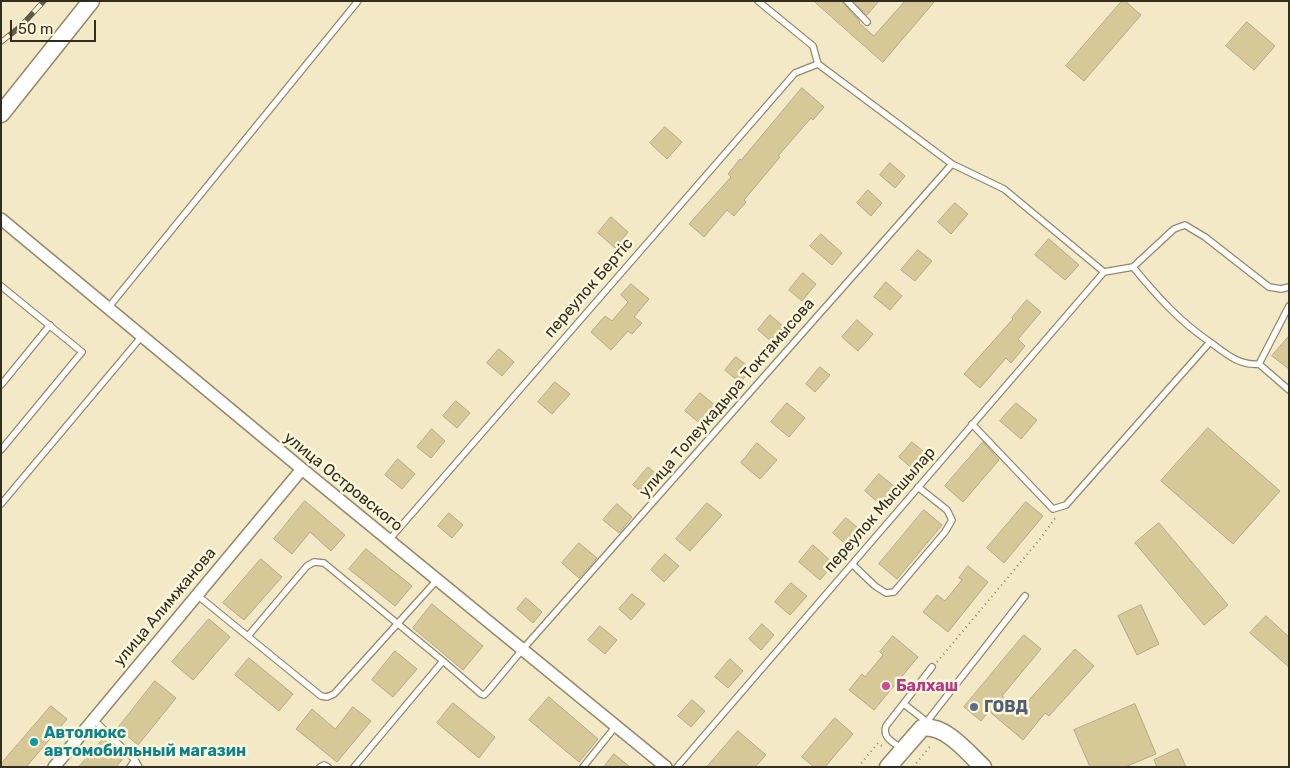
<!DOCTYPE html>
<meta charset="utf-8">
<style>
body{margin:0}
#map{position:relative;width:1290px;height:768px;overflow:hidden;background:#f3e9c6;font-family:Rubik,sans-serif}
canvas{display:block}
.frame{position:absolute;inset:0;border:2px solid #312d20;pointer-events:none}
.scale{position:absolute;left:10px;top:20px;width:86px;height:22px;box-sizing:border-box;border:2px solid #312d20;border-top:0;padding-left:6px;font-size:15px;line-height:18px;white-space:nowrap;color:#312d20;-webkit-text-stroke:4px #fef6da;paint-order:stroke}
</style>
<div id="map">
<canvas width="1290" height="768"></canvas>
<div class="frame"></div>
<div class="scale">50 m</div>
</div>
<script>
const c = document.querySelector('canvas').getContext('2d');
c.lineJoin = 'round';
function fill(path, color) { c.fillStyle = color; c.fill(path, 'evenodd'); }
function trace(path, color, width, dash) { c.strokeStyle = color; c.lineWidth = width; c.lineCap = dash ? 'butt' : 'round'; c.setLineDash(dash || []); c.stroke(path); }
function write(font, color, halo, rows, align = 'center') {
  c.font = font + ' Rubik,sans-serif'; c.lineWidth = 5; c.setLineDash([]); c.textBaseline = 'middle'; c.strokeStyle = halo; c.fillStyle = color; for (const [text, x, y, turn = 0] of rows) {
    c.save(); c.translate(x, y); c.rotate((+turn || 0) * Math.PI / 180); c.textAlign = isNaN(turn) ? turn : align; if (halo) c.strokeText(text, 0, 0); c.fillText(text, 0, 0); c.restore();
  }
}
const building = new Path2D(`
 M814 1H842L860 22 859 23 874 36 905 1H935L883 62Z
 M854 1H879L867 15Z
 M1122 1H1125L1141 15 1084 81 1066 66Z
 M1247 22 1275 46 1254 70 1226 46Z
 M802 88 824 107 813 120 811 118 778 156 780 157 744 200 746 202 734 216 727 210 704 237 689 224 731 177 728 174 740 159 741 160Z
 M665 127 682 142 667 159 650 143Z
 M890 163 905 176 895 188 880 175Z
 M868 190 882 203 871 216 857 203Z
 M955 203 968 214 951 234 938 222Z
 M611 217 628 232 615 248 598 233Z
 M821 234 842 253 832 265 810 246Z
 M1049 239 1079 265 1065 280 1035 255Z
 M918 250 932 261 915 281 901 270Z
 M803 273 816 284 802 301 789 290Z
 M886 282 902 296 890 310 874 297Z
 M631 284 649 299 634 317 642 323 632 334 628 331 611 350 591 332 605 316 612 321 628 302 621 295Z
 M1027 300 1041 312 1018 339 1025 346 1011 363 1006 358 980 388 964 374 1013 319 1012 318Z
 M770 315 784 327 771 341 758 330Z
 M857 320 873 334 858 351 842 337Z
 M1289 336V369L1272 356Z
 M499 349 514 362 502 376 487 363Z
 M736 357 751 369 740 383 725 370Z
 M820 367 830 375 815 392 806 384Z
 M555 382 570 394 552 414 538 402Z
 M700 393 722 411 707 429 685 411Z
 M456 401 470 413 457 428 443 416Z
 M787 403 805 418 789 437 771 422Z
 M1016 403 1037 420 1021 439 1000 421Z
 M1208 428 1280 491 1233 544 1161 481Z
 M432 429 445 441 431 458 417 447Z
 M912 442 929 456 916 472 899 457Z
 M983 442 999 460 963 502 945 486Z
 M757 443 777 460 760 479 741 463Z
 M398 459 415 474 402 489 385 475Z
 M648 467 661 478 646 496 633 485Z
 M879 474 896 488 881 505 865 491Z
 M305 501 345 535 331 551 310 532 292 554 274 539Z
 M1026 502 1043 516 1004 563 987 548Z
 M707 503 722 515 690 551 676 539Z
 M617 504 632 517 619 533 603 520Z
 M924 510 942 525 897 579 879 564Z
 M449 513 463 525 452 538 438 526Z
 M846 518 863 532 850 548 833 533Z
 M1159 523 1228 605 1204 625 1135 543Z
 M579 543 597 558 579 578 562 563Z
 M813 545 834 564 820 580 799 562Z
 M366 549 412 586 395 606 349 569Z
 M665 554 679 566 664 582 651 570Z
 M261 559 282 577 244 620 223 603Z
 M968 566 988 582 948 632 923 612 937 595 945 601 962 580 959 578Z
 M791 583 807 596 790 615 775 602Z
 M632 594 645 604 631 620 619 609Z
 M526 598 542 612 533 623 517 609Z
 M432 604 483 646 463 670 413 628Z
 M1141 605 1159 644 1137 655 1118 616Z
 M1266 616 1289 637V667L1250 633Z
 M209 619 230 637 193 680 172 662Z
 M762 624 774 635 761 650 749 639Z
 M600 626 617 640 605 654 588 640Z
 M1024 635 1041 649 1002 696 1019 711 1075 649 1094 666 1049 716 1045 713 1023 740 989 711 981 721 964 707Z
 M893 636 918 657 874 710 849 690 862 674 865 677 883 655 880 652Z
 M395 651 417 669 393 697 372 680Z
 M249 658 293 694 279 711 235 675Z
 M730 659 743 671 728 688 715 677Z
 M155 681 176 698 138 745 118 728Z
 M549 697 598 739 579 762 529 720Z
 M692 700 705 711 691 727 678 716Z
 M453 703 495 737 479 758 437 723Z
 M1135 704 1156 754 1125 767H1090L1074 730Z
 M51 706 67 719 26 767H1V764Z
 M353 707 371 721 337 762 296 729 312 709 335 729Z
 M835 718 853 734 825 767H814L802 757Z
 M738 731 766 755 755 767H707Z
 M103 739 124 757 116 767H79Z
 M1178 749 1186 767H1157L1154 760Z
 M614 754 630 767H604Z`);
fill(building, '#d6c897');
trace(building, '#b2a988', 1);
const lane = new Path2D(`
 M758 1 813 46 818 64 952 164 1004 189 1104 272 1133 267 1174 229 1185 225 1205 237 1269 287 1281 289 1289 287
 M847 1 867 22
 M1133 267C1156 295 1180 322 1210 342
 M1 286 82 352 1 450
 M108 308 358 1
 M1259 364 1289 390
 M1 385 50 325
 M972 424 1053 509 1066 505 1210 342C1225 353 1239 366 1259 364L1289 306
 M1 504 142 336
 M389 540 795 73 818 64
 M852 564 875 586 886 593 894 592 945 532 952 520 947 510 918 487
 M197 595 321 696 327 697 334 694 437 580
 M248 636 307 566 314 562 324 563 443 661
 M904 704 927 722
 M93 719 135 760 130 767
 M925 724 1025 596
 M901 748C893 742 882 738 886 726L932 667
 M135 760 139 767
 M320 767 324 765 328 767
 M354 767 443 661 481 694 484 695 488 691 522 650 952 164
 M583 767 616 726
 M677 767 1104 272`);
const street = new Path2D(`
 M1 219 302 469 666 767
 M54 767 302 469`);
const secondary = new Path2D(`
 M1 114 91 1
 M888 767 922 728C945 724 967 752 983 767`);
trace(lane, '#928969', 8);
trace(street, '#928969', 14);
trace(secondary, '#928969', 19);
trace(new Path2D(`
 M937 662 1040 539 1056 517
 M858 767 878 743 883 747
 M913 767 932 744`), '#8b846d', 2, [1, 4]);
trace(lane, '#fff', 5.5);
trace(street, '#fff', 11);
trace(secondary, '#fff', 16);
const rail = new Path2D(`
 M1 42 21 26 44 1`);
trace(rail, '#615c49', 5.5);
trace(rail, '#fef6da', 4, [11]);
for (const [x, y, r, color] of [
 [886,686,5,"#d1479c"],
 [974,707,5,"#5c6f8a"],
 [34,742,5,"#0f9aa8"]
]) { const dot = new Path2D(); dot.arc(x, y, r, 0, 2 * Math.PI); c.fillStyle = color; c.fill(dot); trace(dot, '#fef6da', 2); }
write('16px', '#312d20', '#fef6da', [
 ["переулок Бертіс",589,288,-49],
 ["улица Толеукадыра Токтамысова",727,398,-49],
 ["улица Островского",343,482,39],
 ["переулок Мысшылар",880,510,-49],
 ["улица Алимжанова",165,607,-50]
]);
write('bold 16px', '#b23c85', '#fef6da', [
 ["Балхаш",896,686]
], 'left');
write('bold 16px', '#4e5e75', '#fef6da', [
 ["ГОВД",984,707]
], 'left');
write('bold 16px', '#0d838f', '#fef6da', [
 ["Автолюкс",44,733],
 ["автомобильный магазин",44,751]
], 'left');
</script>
